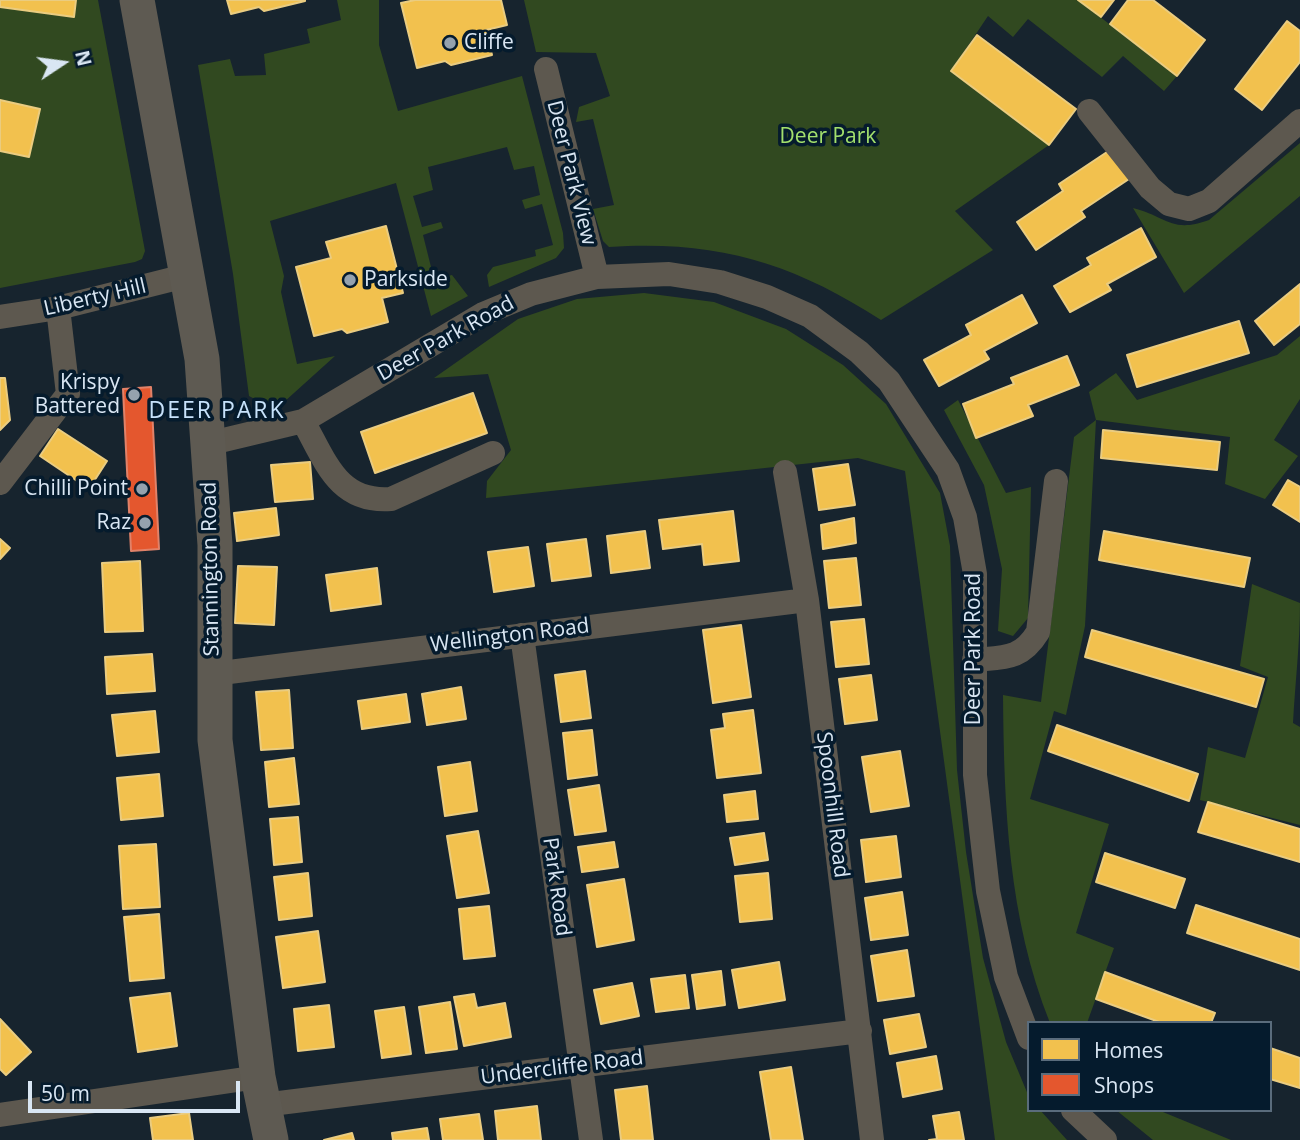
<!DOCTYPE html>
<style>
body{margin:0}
#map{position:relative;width:1300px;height:1140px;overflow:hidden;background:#17242e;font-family:"Open Sans",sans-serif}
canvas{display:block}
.legend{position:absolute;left:1027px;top:1021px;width:245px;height:91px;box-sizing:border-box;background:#051b2d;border:2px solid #5a6c7c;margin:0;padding:9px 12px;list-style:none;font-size:21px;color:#d9e6f3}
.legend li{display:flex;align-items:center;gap:14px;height:35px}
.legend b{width:35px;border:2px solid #5a6c7c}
.north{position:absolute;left:28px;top:28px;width:70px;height:70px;-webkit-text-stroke:5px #051b2d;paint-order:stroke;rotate:77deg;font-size:19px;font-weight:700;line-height:28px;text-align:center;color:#d9e6f3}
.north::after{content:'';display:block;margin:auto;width:24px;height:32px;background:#d9e6f3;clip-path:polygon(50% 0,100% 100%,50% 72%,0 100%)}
.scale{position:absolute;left:28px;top:1081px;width:212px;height:32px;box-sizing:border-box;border:4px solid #d9e6f3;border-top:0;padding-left:9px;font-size:21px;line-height:24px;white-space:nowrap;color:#d9e6f3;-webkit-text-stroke:5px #051b2d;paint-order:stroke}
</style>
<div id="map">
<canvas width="1300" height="1140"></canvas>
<ul class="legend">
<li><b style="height:19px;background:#f2c14e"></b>Homes</li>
<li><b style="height:19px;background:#e4572e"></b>Shops</li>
</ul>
<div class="north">N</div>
<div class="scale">50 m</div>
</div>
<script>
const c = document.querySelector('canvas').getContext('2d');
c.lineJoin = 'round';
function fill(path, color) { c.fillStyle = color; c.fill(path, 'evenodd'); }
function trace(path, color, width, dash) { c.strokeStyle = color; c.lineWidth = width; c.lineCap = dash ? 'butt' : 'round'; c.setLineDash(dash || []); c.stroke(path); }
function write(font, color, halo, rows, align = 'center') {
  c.font = font + ' "Open Sans",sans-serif'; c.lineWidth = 7; c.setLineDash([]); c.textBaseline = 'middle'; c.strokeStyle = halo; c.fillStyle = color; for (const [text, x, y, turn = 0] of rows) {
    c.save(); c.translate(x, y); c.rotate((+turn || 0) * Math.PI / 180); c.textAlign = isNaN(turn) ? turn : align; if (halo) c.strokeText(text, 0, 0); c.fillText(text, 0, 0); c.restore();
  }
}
fill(new Path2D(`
 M76 0H98L145 251 142 259 135 262 0 288V151L40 109 0 100V7L73 17Z
 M337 0H379V45L398 111 522 76 563 233 564 248 556 258 489 287 487 275 493 267 536 256 535 250 553 245 542 204 525 209 522 200 540 195 534 166 514 170 507 147 428 167 433 190 413 196 422 227 441 222 443 228 423 235 434 279 452 275 468 296 431 316 396 183 270 221 284 276 281 292 297 364 335 356 284 402 266 405 249 396 233 274 198 65 230 59 235 76 266 75 264 54 310 43 307 29 341 20Z
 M524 0H1078L1177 76 1164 91 1123 56 1102 77 1028 19 1013 37 988 16 951 71 1049 145 955 211 993 250 881 320C791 262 716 240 609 247L603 241 593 209 614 205 593 119 576 122 579 107 610 96 596 53 536 52Z
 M1300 143V196L1184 293 1133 208C1166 216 1171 234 1209 220Z
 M644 293 714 302 786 329 843 365 886 404 940 493 950 546 957 770 966 852 983 958 1006 1042 1029 1097V1110H1040L1067 1140H995L905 471 858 458 486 498 487 481 511 450 488 374 434 378 518 319 577 299Z
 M1300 336V399L1274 440 1298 456 1265 499 1225 484 1230 437 1096 420 1085 626 1066 715 1054 711 1030 799 1109 824 1076 933 1114 948 1087 1023H1050C1008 917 1004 807 1003 695L1041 702 1074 437 1096 420 1089 392 1116 373 1137 400 1277 355Z
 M958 400 1006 493 1031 487 1028 618 1013 636 998 631 1002 569 984 485 944 410Z
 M1252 584 1300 603C1300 644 1295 683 1293 723L1300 727V825L1200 800 1208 747 1245 758 1268 677 1240 666Z
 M1116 1110H1158L1231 1140H1153Z`), '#314920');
const homes = new Path2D(`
 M0 0H76L74 17 0 7Z
 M227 0H305V1L264 11 259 7 231 14Z
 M415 0H501L507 25 486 30 492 55 451 65 445 61 417 68 401 3Z
 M1078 0H1114L1101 17Z
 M1128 0H1153L1205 40 1177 76 1110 24Z
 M1287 21 1300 31V62L1262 110 1235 89Z
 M977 35 1076 109 1049 145 951 71Z
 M0 100 40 109 29 157 0 151Z
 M1110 150 1129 179 1081 211 1085 217 1036 250 1017 222 1063 191 1059 184Z
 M386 226 403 293 382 298 388 322 347 333 342 329 314 336 296 267 331 258 326 242Z
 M1141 228 1156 257 1107 284 1111 290 1070 312 1054 286 1091 265 1087 258Z
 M1300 284V324L1274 345 1255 321Z
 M1022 295 1037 323 984 351 989 359 939 386 924 360 971 335 966 325Z
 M1239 321 1249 353 1137 387 1127 355Z
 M1067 356 1079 385 1028 405 1033 416 976 438 963 404 1014 384 1011 378Z
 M0 378H5L10 420 0 430Z
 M473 393 487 433 375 473 361 432Z
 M58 429 107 461 89 489 40 456Z
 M1103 430 1220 442 1217 470 1101 458Z
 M310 462 313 499 275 502 271 465Z
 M848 464 855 505 819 510 813 469Z
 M1288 480 1300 487V522L1273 505Z
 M276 508 279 535 237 541 234 513Z
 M733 511 739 561 704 565 702 544 663 549 659 520Z
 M854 518 856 543 823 549 821 525Z
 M645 531 650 568 611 573 607 536Z
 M1104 531 1250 558 1244 587 1099 560Z
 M0 539 10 548 0 559Z
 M586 539 591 576 552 581 547 544Z
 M528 547 534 586 494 592 488 552Z
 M856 558 861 605 829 608 824 561Z
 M140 561 143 631 105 632 102 563Z
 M238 566 277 567 274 625 235 623Z
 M377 568 381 604 331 611 326 575Z
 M864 619 869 664 836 667 831 622Z
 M741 625 751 697 713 703 703 630Z
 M1092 630 1264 679 1256 707 1085 657Z
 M152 654 155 691 107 694 105 657Z
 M585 671 591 718 561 722 555 675Z
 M871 675 877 720 845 724 839 679Z
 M461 687 466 719 427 725 422 694Z
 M289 690 293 748 261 750 256 692Z
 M406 694 410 722 362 729 358 701Z
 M753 710 761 773 717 778 711 730 725 728 723 714Z
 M155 711 159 752 117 756 112 715Z
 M1057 725 1198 774 1189 801 1048 751Z
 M592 730 597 775 568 779 563 733Z
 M900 751 909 806 871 812 862 757Z
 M294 758 299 804 269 807 265 762Z
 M470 762 477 811 445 816 438 767Z
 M159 774 163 816 121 820 117 778Z
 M599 785 606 831 575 835 568 790Z
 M755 791 758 819 727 822 724 795Z
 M1208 802 1300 829V862L1198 832Z
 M298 817 302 862 274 865 270 819Z
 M478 831 489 893 457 898 447 836Z
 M764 833 768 860 735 865 730 838Z
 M896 836 901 877 866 882 861 840Z
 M614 842 618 867 582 872 578 847Z
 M156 844 160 907 123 909 119 846Z
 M1105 853 1185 879 1175 908 1096 882Z
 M308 873 312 916 279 920 274 877Z
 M768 873 772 919 740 922 735 876Z
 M624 879 634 940 597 947 587 885Z
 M902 892 908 935 871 940 865 898Z
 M1196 905 1300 939V970L1187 933Z
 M489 906 495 956 464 959 459 909Z
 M159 914 164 978 130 981 124 917Z
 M318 931 325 982 283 988 276 937Z
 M907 950 914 996 878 1001 871 956Z
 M779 962 785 1000 739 1008 732 970Z
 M721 971 725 1005 697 1009 692 975Z
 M1105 972 1215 1013 1211 1023H1162L1096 999Z
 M685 975 689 1008 656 1012 651 979Z
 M632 983 639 1016 601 1024 594 990Z
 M170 993 177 1046 138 1052 130 998Z
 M474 994 477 1008 505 1003 511 1037 464 1046 454 997Z
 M450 1002 457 1049 426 1053 419 1007Z
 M329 1005 334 1047 298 1051 294 1009Z
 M404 1007 411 1054 382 1058 375 1011Z
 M919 1014 926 1047 890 1054 884 1020Z
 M0 1019 31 1052 6 1075 0 1069Z
 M1270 1048 1300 1058V1088L1270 1079Z
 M936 1056 942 1089 903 1097 897 1063Z
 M791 1067 803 1140H771L760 1072Z
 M647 1086 653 1140H621L615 1090Z
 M537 1106 541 1140H498L495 1111Z
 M959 1112 964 1140H929L937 1139 933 1116Z
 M189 1113 193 1140H153L150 1118Z
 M479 1114 483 1140H443L440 1119Z
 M427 1128 429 1140H393L392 1133Z
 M352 1133 354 1140H324Z`);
fill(homes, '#f2c14e');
trace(homes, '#eacc80', 2);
const shops = new Path2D(`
 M151 387 159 549 131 551 123 389Z`);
fill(shops, '#e4572e');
trace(shops, '#e18269', 2);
trace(new Path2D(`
 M546 69 597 277
 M1089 111 1150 188 1169 204 1189 209 1209 201 1300 121
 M0 317 58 308 189 275
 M303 421C326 462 338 503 391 499L493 453
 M207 444 303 421 483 314 531 294 597 277 669 274 720 282 767 297 810 316 859 352 889 381 948 470 965 517 975 574V775L988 891 1006 977 1029 1038
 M785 472 807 600 872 1140
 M0 483 68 394 58 308
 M522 635 591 1140
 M974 660C1004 657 1021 660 1038 632L1056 481
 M213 674 807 600
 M263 1105 860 1031
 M1073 1110 1105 1140
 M0 1115 258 1077`), '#5d584f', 24);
trace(new Path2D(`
 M137 0 202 359 215 545V740L258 1077 271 1140`), '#5e5a52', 35);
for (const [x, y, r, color] of [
 [450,43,7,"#95a2ae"],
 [350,280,7,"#95a2ae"],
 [134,395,7,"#95a2ae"],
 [142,489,7,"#95a2ae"],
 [145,523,7,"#95a2ae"]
]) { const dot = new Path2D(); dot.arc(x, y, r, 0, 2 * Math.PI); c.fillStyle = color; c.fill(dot); trace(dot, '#051b2d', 2.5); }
write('21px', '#d9e6f3', '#051b2d', [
 ["Cliffe",464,43,"left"],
 ["Parkside",364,280,"left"],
 ["Krispy",120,383],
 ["Battered",120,407],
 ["Chilli Point",128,489],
 ["Raz",131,523]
], 'right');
write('21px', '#a3e06d', '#051b2d', [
 ["Deer Park",828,137]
]);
write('21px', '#d9e6f3', '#051b2d', [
 ["Deer Park View",571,173,76],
 ["Liberty Hill",95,298,-13],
 ["Deer Park Road",446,339,-29],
 ["Stannington Road",211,569,-91],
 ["Wellington Road",510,636,-7],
 ["Deer Park Road",974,649,-90],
 ["Spoonhill Road",832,805,83],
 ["Park Road",556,887,82],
 ["Undercliffe Road",562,1068,-7]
]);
c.letterSpacing = '2px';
write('23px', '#c7e2fb', '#051b2d', [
 ["DEER PARK",217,411]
]);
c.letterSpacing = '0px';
</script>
